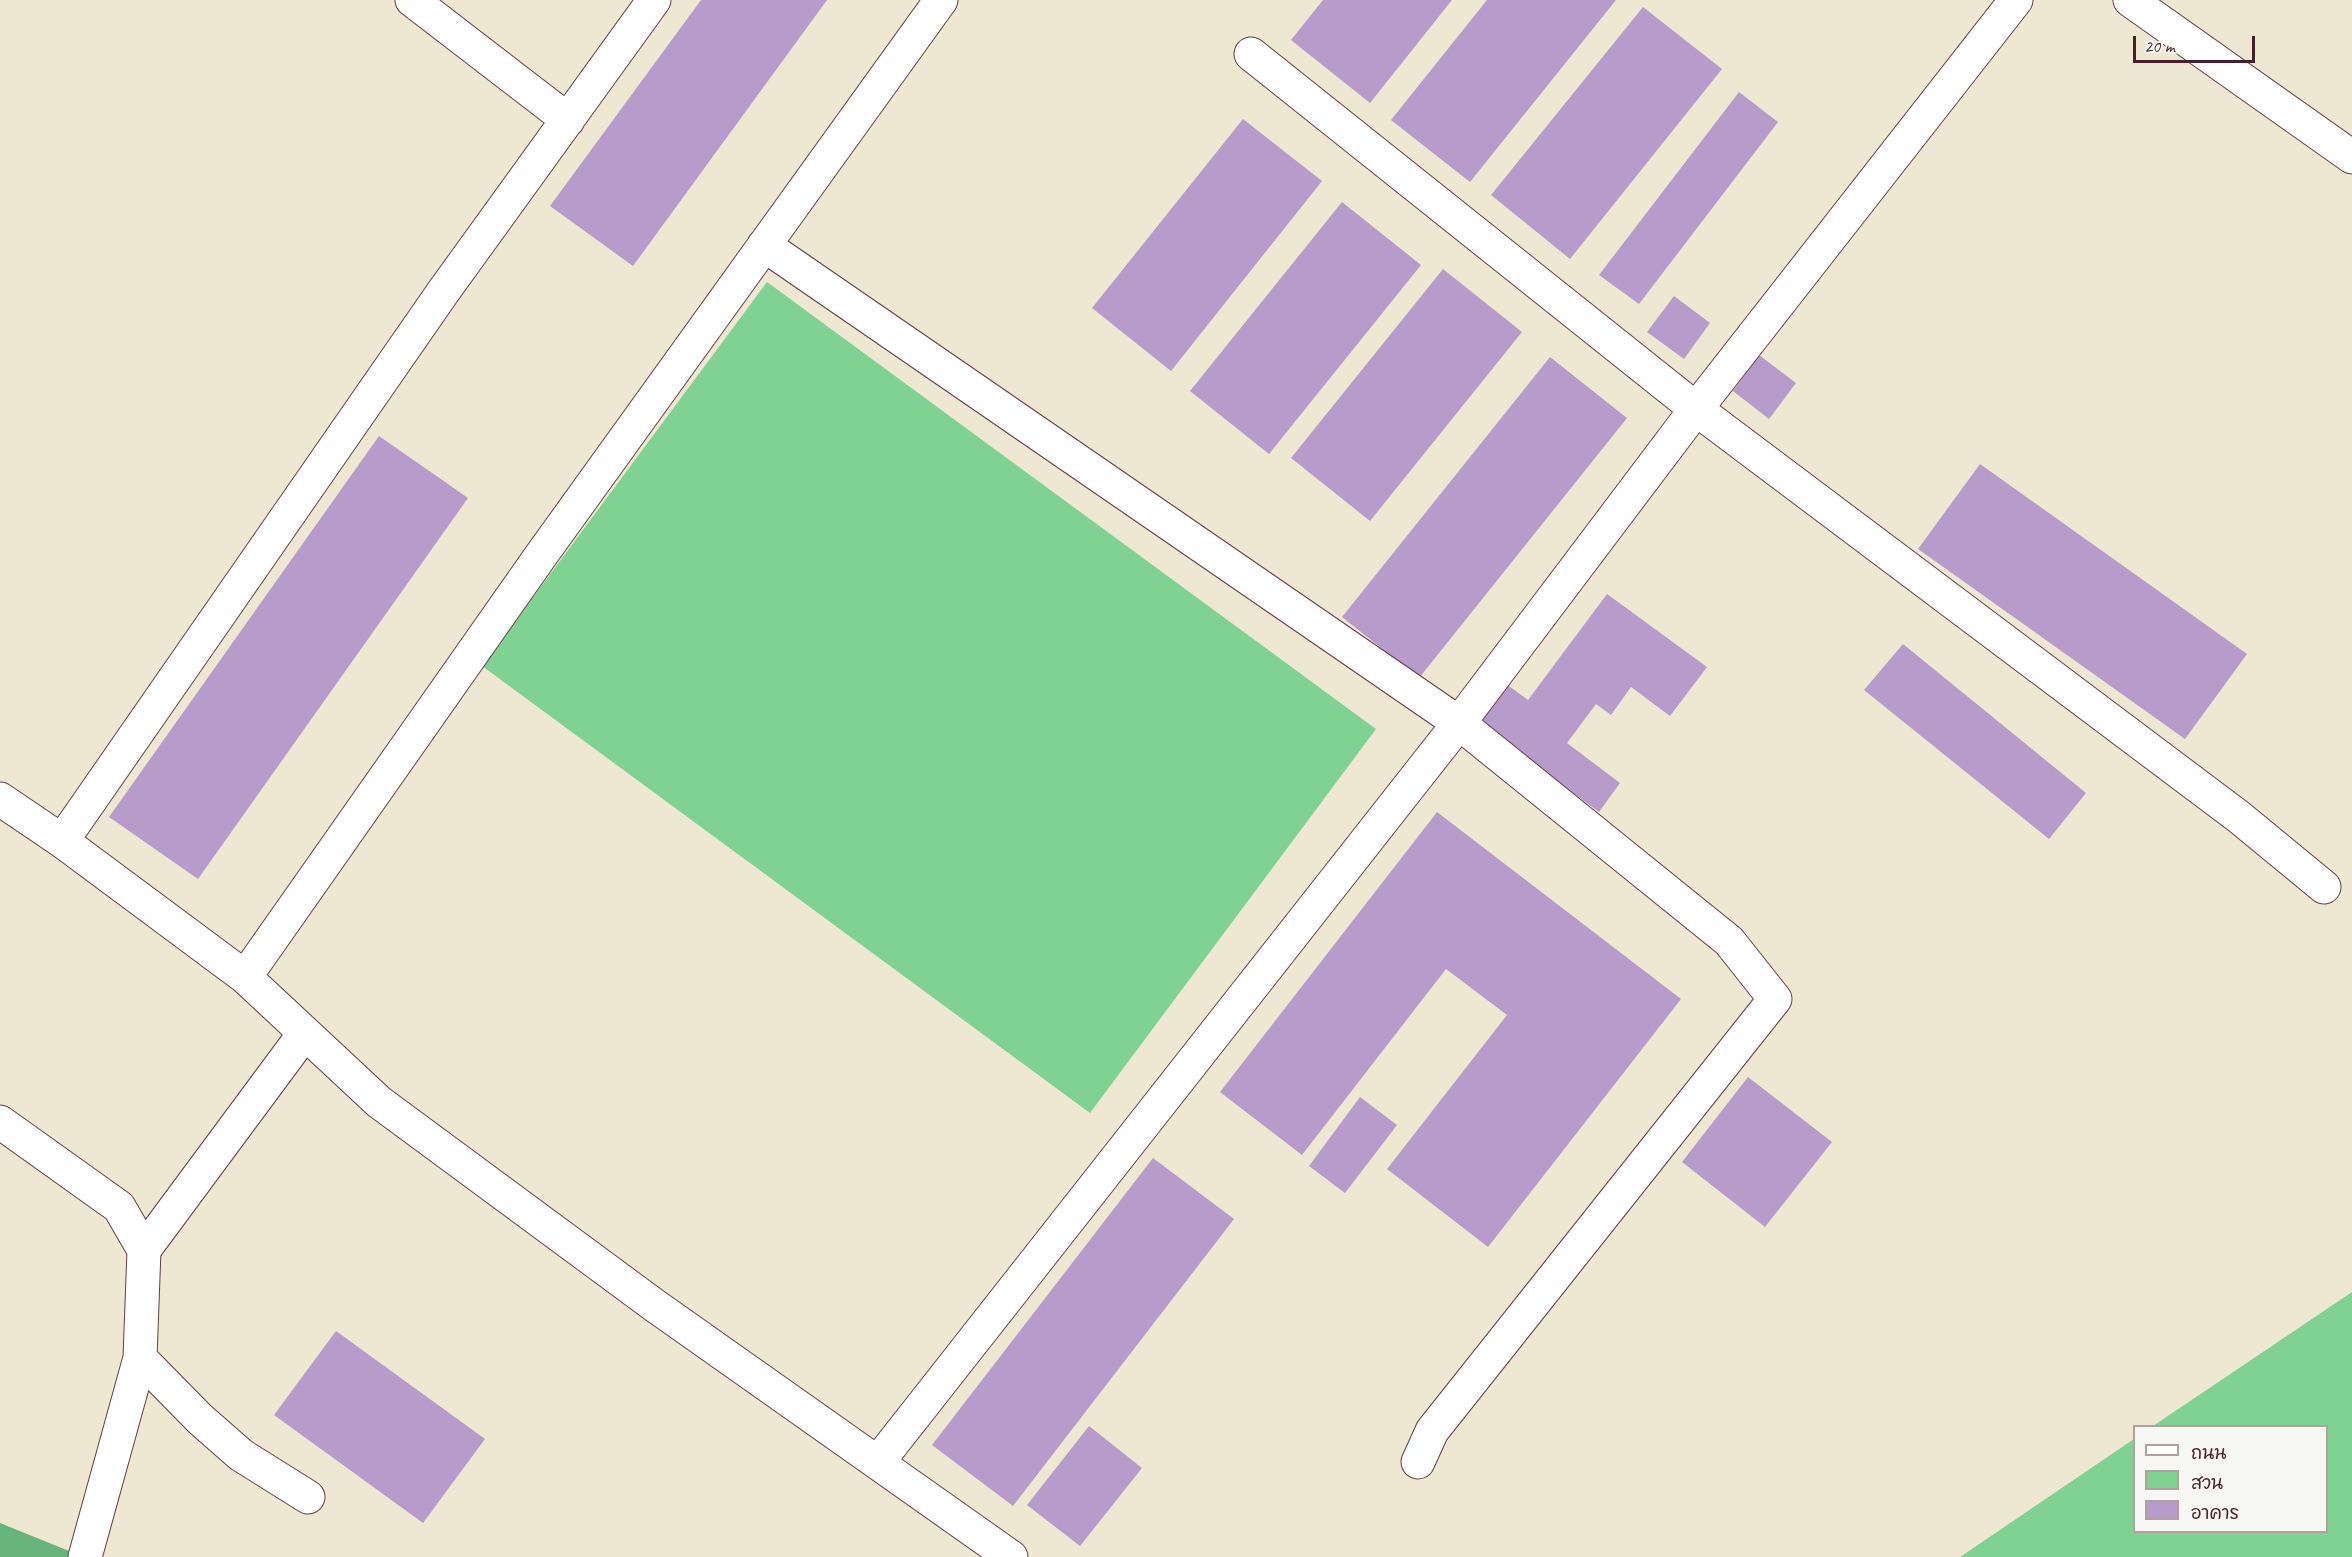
<!DOCTYPE html>
<meta charset="utf-8">
<style>
body{margin:0}
#map{position:relative;width:2352px;height:1557px;overflow:hidden;background:#eee8d2;font-family:Caveat,"Playpen Sans Thai",sans-serif}
canvas{display:block}
.legend{position:absolute;left:2133px;top:1425px;width:195px;height:108px;box-sizing:border-box;background:#f6f6f2;border:2px solid #b1a0a2;margin:0;padding:8px 10px;list-style:none;font-size:18px;color:#4a1f2b}
.legend li{display:flex;align-items:center;gap:12px;height:30px}
.legend b{width:30px;border:2px solid #b1a0a2}
.scale{position:absolute;left:2133px;top:36px;width:122px;height:27px;box-sizing:border-box;border:3px solid #4a1f2b;border-top:0;padding-left:8px;font-size:18px;line-height:21px;white-space:nowrap;color:#4a1f2b;-webkit-text-stroke:4px #f6f6f2;paint-order:stroke}
</style>
<div id="map">
<canvas width="2352" height="1557"></canvas>
<ul class="legend">
<li><b style="height:8px;background:#fff"></b>ถนน</li>
<li><b style="height:16px;background:#80d293"></b>สวน</li>
<li><b style="height:16px;background:#b69bcb"></b>อาคาร</li>
</ul>
<div class="scale">20 m</div>
</div>
<script>
const c = document.querySelector('canvas').getContext('2d');
c.lineJoin = 'round';
function fill(path, color) { c.fillStyle = color; c.fill(path, 'evenodd'); }
function trace(path, color, width, dash) { c.strokeStyle = color; c.lineWidth = width; c.lineCap = dash ? 'butt' : 'round'; c.setLineDash(dash || []); c.stroke(path); }
fill(new Path2D(`
 M767 282 1376 729 1090 1113 482 666Z
 M2352 1292V1557H1960L2134 1439V1532H2326V1426H2153Z`), '#80d293');
fill(new Path2D(`
 M0 1523 84 1557H0Z`), '#68b47d');
fill(new Path2D(`
 M701 0H827L633 266 550 206Z
 M1323 0H1452L1370 103 1291 40Z
 M1487 0H1616L1470 182 1391 120Z
 M1643 7 1722 69 1570 259 1491 195Z
 M1739 92 1778 122 1639 304 1599 275Z
 M1243 119 1322 181 1171 371 1092 308Z
 M1342 202 1421 265 1269 454 1190 391Z
 M1443 269 1522 332 1370 521 1291 458Z
 M1674 296 1710 323 1684 359 1647 332Z
 M1759 355 1796 383 1769 419 1733 391Z
 M1550 357 1627 418 1419 678 1342 617Z
 M379 436 468 498 198 879 109 817Z
 M1980 464 2247 654 2185 739 1918 549Z
 M1607 594 1707 667 1670 716 1631 687 1611 715 1596 704 1567 743 1620 783 1599 812 1473 719 1502 681 1528 700Z
 M1903 644 2086 793 2049 839 1864 690Z
 M1437 812 1681 999 1488 1247 1387 1169 1507 1015 1446 969 1302 1155 1220 1092Z
 M1748 1077 1832 1142 1765 1227 1682 1162Z
 M1360 1097 1397 1125 1345 1193 1309 1166Z
 M1153 1158 1234 1219 1013 1506 932 1445Z
 M336 1331 485 1439 423 1523 274 1415Z
 M1089 1426 1142 1468 1080 1546 1027 1505Z`), '#b69bcb');
const minor = new Path2D(`
 M412 0 568 120
 M2130 0 2352 157
 M1251 54 1696 409 2239 817 2324 887
 M764 245 1459 723 1729 941 1775 999 1432 1431 1418 1462
 M0 799 62 841 245 977 379 1102 654 1305 1011 1557
 M62 841 443 292 654 0
 M245 977 542 554 941 0
 M0 1122 119 1207 144 1250 140 1358 85 1557
 M144 1250 304 1034
 M140 1358 200 1419 241 1455 308 1497
 M878 1462 1459 723 1696 409 2016 0`);
trace(minor, '#633d44', 35);
trace(minor, '#fff', 33);
</script>
